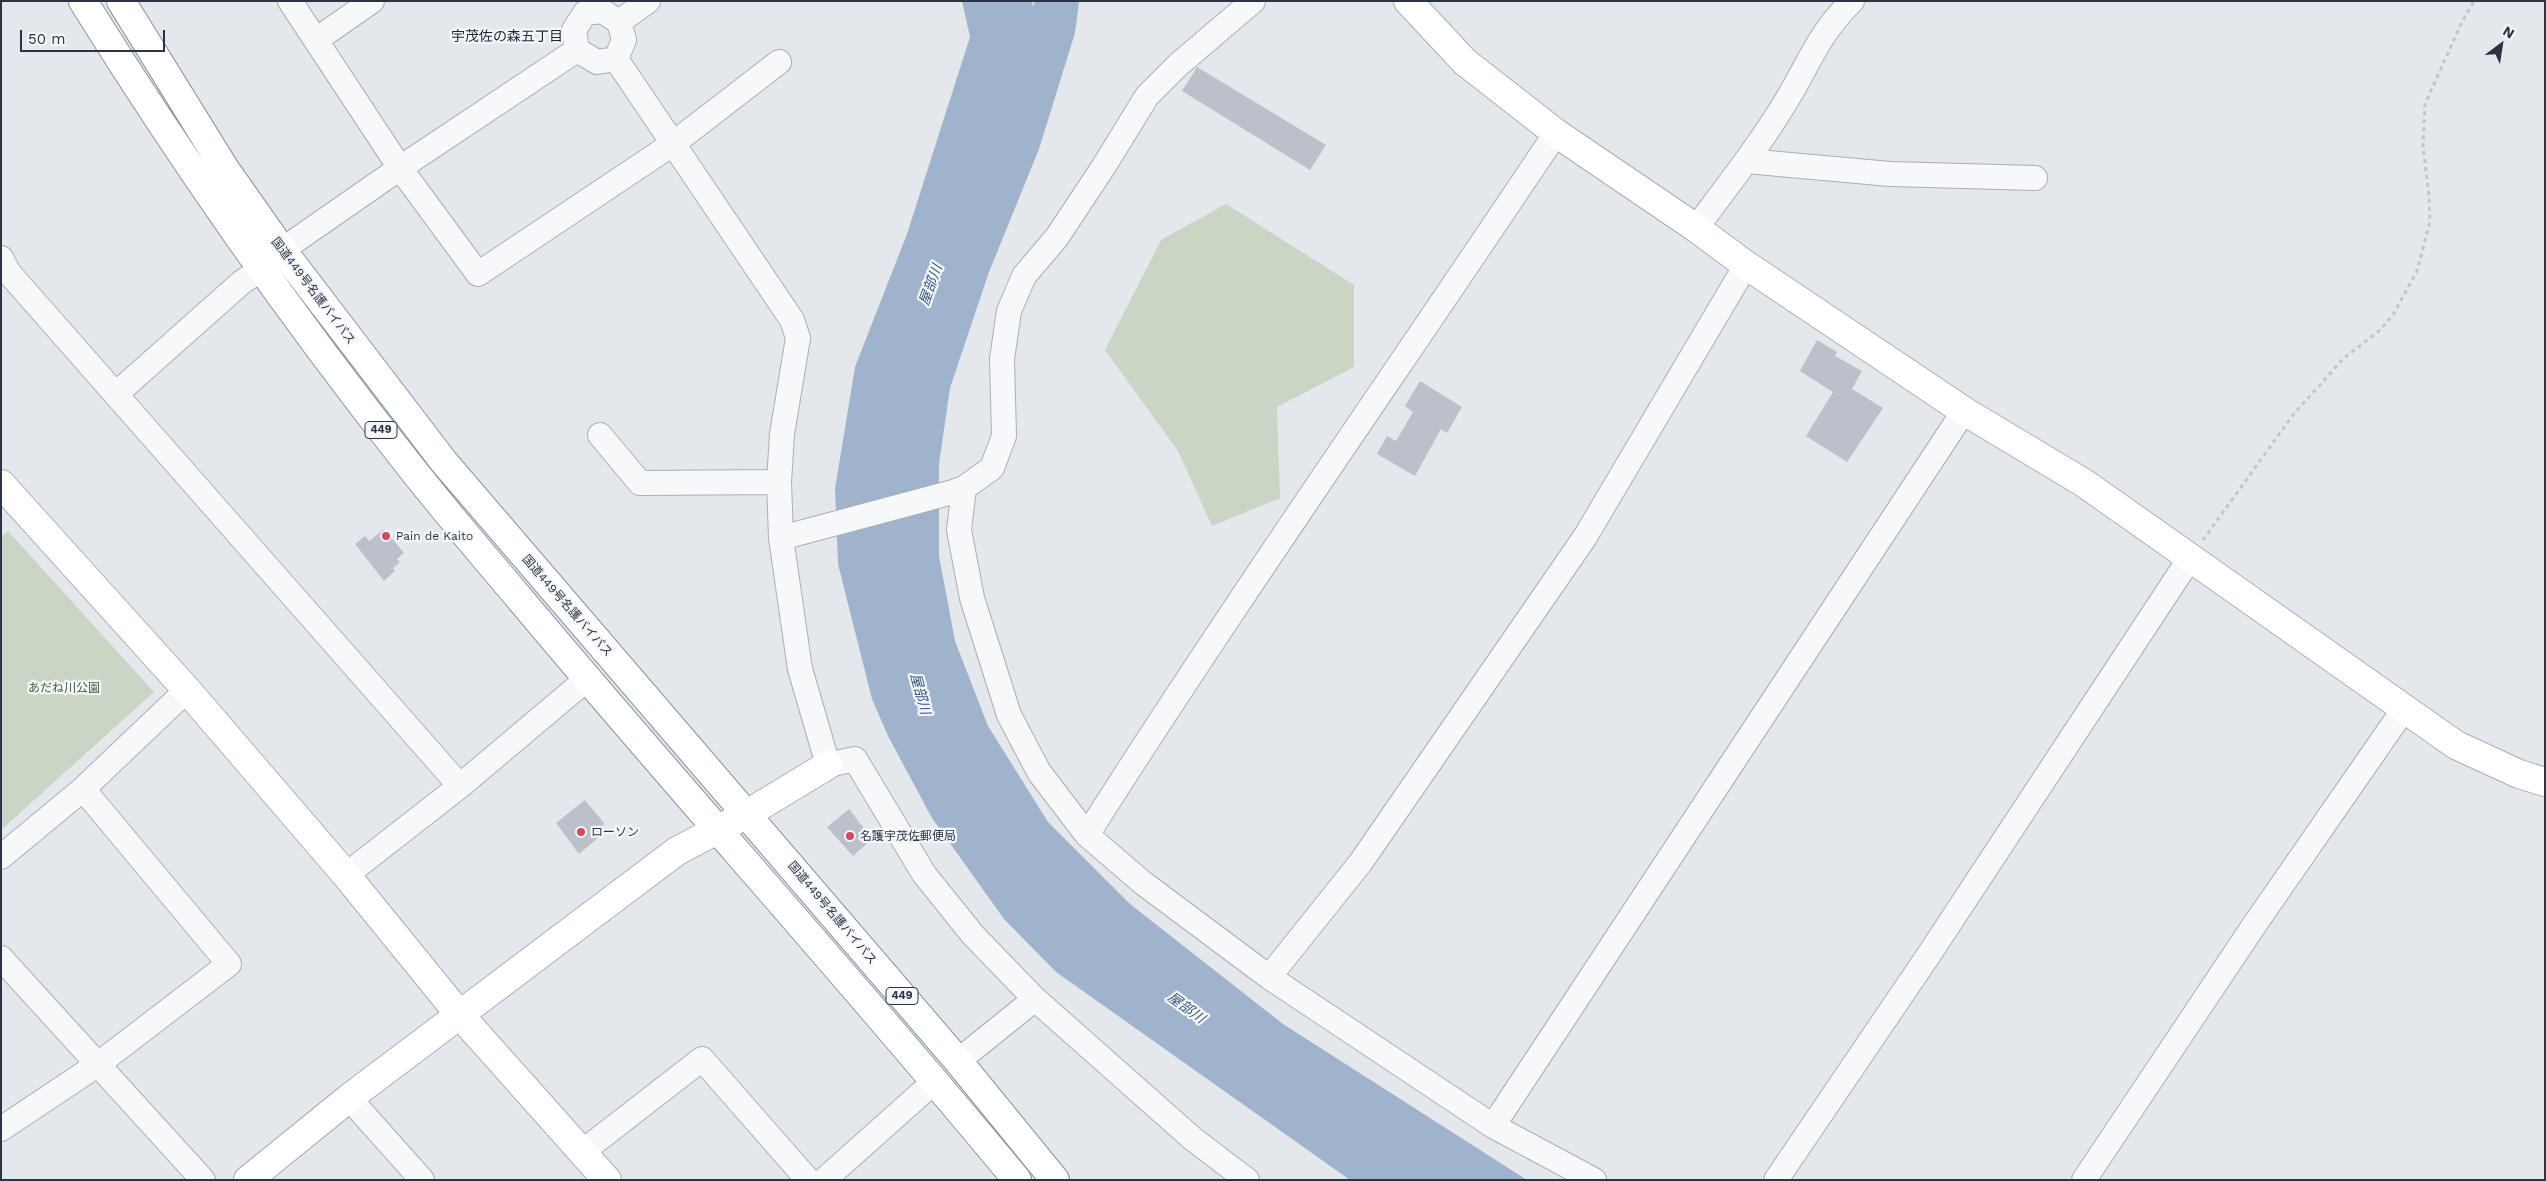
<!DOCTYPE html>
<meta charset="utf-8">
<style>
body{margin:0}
#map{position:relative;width:2546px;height:1181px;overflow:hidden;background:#e4e7ec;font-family:"Work Sans",sans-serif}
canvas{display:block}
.frame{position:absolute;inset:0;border:2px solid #2b3445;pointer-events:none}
.north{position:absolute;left:2476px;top:20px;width:50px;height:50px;-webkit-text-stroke:4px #f4f6f9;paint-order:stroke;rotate:31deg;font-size:14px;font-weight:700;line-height:20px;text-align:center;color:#2b3445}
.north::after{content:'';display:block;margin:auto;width:18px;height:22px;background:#2b3445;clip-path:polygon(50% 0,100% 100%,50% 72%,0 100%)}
.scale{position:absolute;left:20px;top:30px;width:145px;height:22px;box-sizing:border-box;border:2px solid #2b3445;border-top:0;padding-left:6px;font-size:15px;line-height:18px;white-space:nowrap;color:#2b3445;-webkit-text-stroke:4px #f4f6f9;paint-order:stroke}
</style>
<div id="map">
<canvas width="2546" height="1181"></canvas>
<div class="frame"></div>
<div class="north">N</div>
<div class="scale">50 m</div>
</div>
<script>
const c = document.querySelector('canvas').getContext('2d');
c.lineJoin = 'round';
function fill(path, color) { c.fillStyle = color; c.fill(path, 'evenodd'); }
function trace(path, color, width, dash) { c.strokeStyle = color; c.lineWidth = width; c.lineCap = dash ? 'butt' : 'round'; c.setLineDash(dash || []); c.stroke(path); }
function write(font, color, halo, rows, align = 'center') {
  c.font = font + ' "Work Sans","Noto Sans JP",sans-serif'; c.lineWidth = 4.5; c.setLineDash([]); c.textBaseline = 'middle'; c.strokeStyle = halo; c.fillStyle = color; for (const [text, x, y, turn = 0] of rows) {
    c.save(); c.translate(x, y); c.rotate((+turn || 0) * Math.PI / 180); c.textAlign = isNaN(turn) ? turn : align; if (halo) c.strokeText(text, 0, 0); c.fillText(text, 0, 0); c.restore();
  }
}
fill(new Path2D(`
 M1226 204 1354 285V367L1277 407 1280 498 1212 526 1178 451 1105 350 1161 240Z
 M8 531 154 692 1 830V537Z`), '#c9d6c5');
fill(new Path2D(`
 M962 1H1032L1033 7 1035 1H1079L1075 33 1039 149 989 272 950 388 939 464V556L955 641 988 726 1048 822 1130 904 1283 1024 1527 1180H1350L1056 972 1004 919 932 818 888 736 872 699 838 564 835 489 855 367 907 234 970 37Z`), '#9fb4cc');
fill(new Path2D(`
 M1197 67 1326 145 1310 170 1182 91Z
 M1817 340 1837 352 1835 356 1862 371 1852 389 1883 408 1847 462 1806 436 1833 392 1800 371Z
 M1420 381 1462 407 1447 433 1441 429 1415 476 1377 454 1387 436 1396 441 1413 412 1405 406Z
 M384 529 404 553 397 559 400 562 393 568 395 571 384 581 355 544 365 536 369 541Z
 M585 800 604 823 600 836 579 854 556 823Z
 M849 809 872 839 853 856 827 827Z`), '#bbc0ca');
const street = new Path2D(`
 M290 1 400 168 478 274 674 143 779 62
 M602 11 619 22 624 40 616 59 597 62 577 50 574 30 585 13Z
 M619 22 648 1
 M316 40 372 1
 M616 59 792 320 798 338 782 434 779 482 781 538 800 669 828 765 855 759 924 874 973 935 1035 999 1193 1139 1247 1180
 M1746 161 1890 174 2035 178
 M1696 228C1729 184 1763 141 1791 93 1811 58 1822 30 1852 1
 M282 250 400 168 577 50
 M1 258 9 273 460 786
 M116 394 242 282 262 269
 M600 435 640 483 779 482
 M964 488 959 530 972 598 1009 715 1039 772 1087 835 1143 883 1269 977 1493 1126 1594 1180
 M781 538 953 492 964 488 992 468 1004 436 1002 359 1009 311 1024 276 1057 237 1104 166 1147 96 1178 65 1253 1
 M1087 835C1238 597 1400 367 1556 133
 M1 857 83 789 187 690
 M346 875 460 786 587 679
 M1 958 203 1180
 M1269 977 1361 862 1585 537 1746 265
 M958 1061 1035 999
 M349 1098 422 1180
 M1493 1126 1964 411
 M1 1129 97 1065 229 964 83 789
 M582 1152 702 1059 808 1180
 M824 1180 935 1081
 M1776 1180 1928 956 2190 558
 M2084 1180 2255 924 2404 709`);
const secondary = new Path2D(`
 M1408 1 1465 62 1556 133 1696 228 1746 265 1964 411 2084 483 2456 745 2519 774 2545 782
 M1 484 187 690 346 875 459 1014 607 1180
 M248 1180 349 1098 677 851 747 814 828 765`);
const highway = new Path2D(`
 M83 1C183 162 292 317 409 465 445 511 483 555 520 599 684 795 855 983 1017 1180
 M121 1 225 169 282 250 444 462 958 1061 1055 1180`);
trace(street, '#a9aeb7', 26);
trace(secondary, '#a9aeb7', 30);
trace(highway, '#8b94a3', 30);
trace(new Path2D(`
 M2203 540 2293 415 2344 358 2379 331 2393 315 2417 271 2430 222 2429 195 2423 146 2425 104 2461 24 2474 1`), '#c2c5cb', 3, [4, 4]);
trace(street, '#f7f8fa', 24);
trace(secondary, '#fff', 28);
trace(highway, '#fff', 28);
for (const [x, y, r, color] of [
 [386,536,5,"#d1495b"],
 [581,832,5,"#d1495b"],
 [850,836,5,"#d1495b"]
]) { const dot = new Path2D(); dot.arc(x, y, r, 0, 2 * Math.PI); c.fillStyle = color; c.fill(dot); trace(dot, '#f4f6f9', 2); }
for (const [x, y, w] of [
 [381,430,32],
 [902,996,32]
]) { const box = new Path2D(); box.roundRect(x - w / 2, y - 8.5, w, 17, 4); c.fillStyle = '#f4f6f9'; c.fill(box); trace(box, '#2b3445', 1); }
write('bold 11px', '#2b3445', null, [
 ["449",381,430],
 ["449",902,996]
]);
write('12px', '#2b3445', '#f4f6f9', [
 ["国道449号名護バイパス",313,291,53],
 ["国道449号名護バイパス",567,606,49],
 ["国道449号名護バイパス",832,913,50]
]);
write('12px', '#2b3445', '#f4f6f9', [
 ["Pain de Kaito",396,536],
 ["ローソン",591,832],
 ["名護宇茂佐郵便局",860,836]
], 'left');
write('12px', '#3f6138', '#f4f6f9', [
 ["あだね川公園",64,688]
]);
write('14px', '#1d2536', '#f4f6f9', [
 ["宇茂佐の森五丁目",507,37]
]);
write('italic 14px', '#34527a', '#f4f6f9', [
 ["屋部川",931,285,-70],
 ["屋部川",920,694,75],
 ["屋部川",1186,1008,36]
]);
</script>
